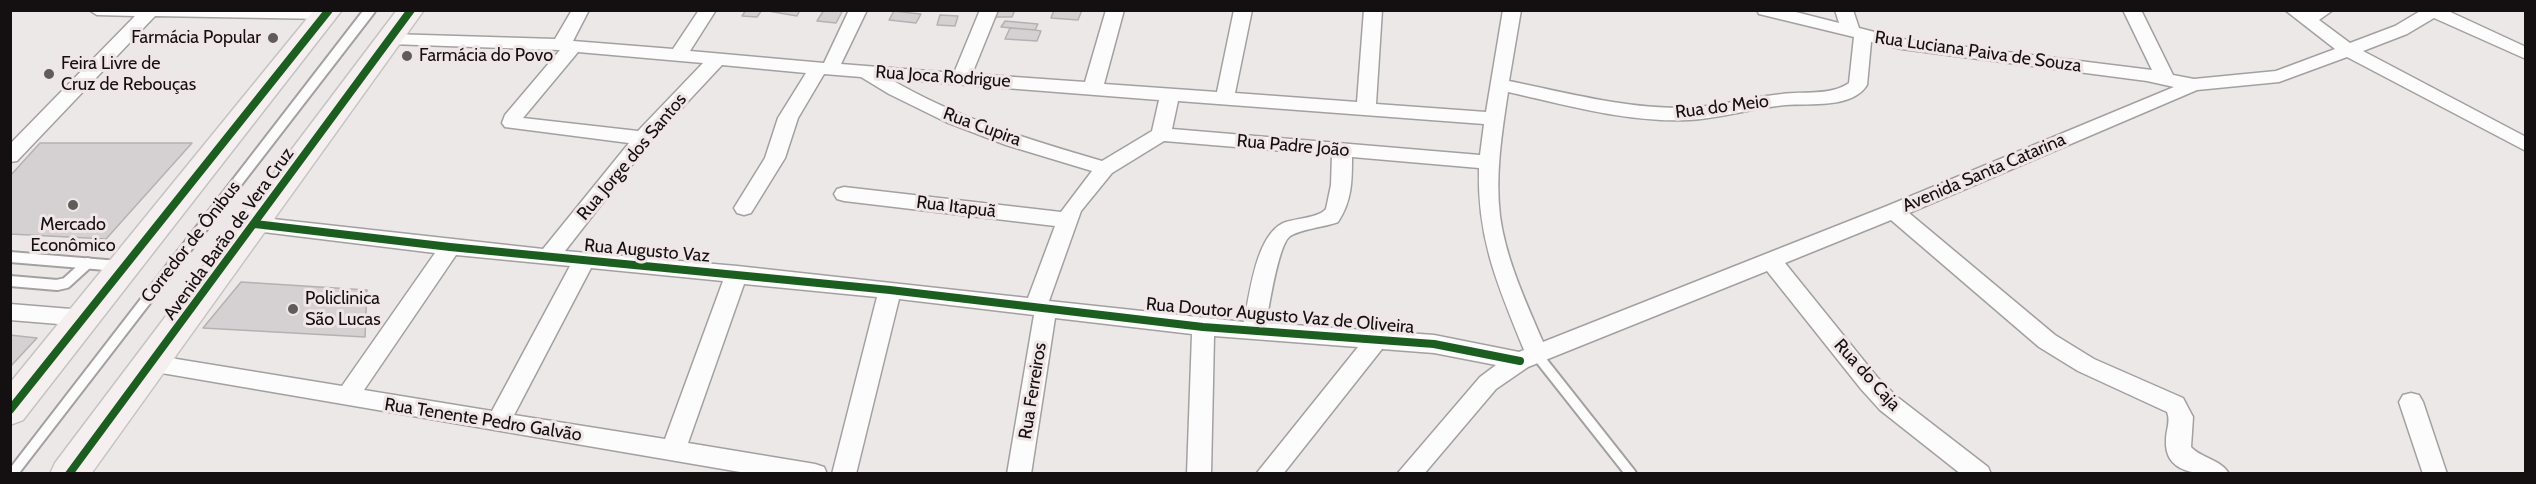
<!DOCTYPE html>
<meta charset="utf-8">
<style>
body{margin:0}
#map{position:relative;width:2536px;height:484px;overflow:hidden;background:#ede8e8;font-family:Cabin,sans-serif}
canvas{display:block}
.frame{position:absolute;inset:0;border:12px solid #141011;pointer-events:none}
</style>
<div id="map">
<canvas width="2536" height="484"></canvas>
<div class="frame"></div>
</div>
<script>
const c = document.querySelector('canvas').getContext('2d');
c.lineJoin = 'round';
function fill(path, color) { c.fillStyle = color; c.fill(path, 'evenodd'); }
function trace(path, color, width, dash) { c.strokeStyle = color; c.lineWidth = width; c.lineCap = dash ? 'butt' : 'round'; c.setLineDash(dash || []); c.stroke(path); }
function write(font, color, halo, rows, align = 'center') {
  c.font = font + ' Cabin,sans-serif'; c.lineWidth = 6; c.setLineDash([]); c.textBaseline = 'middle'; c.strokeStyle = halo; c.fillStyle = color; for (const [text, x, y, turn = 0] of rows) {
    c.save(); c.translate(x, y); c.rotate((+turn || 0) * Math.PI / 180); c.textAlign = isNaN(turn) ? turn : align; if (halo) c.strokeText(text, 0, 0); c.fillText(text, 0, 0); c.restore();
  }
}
const building = new Path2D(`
 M746 10H762L757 17 742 16Z
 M762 10H800L797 16Z
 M824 10H843L836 23 817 21Z
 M997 10H1015L1012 17H995Z
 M1054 10H1082L1078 20 1051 18Z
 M894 11 911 13 921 14 916 23 889 20Z
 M940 15 958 16 955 26 937 25Z
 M1005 21 1038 24 1035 30 1001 27Z
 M1010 28 1035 30 1041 31 1037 41 1005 39Z
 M40 143H192L106 239 10 234V176Z
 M241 282 367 290 365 337 203 328Z
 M10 335 37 338 10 367Z`);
fill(building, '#d5d0d1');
trace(building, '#b5b1b2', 1.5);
const service = new Path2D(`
 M10 257 118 266
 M10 281 57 285 66 283 88 263
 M1537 355 1631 474
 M12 474 370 10`);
const minor = new Path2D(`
 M89 10H332L335 14 332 18 326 19 155 16 17 161 10 162V144L135 16 97 15Z
 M572 10H589L573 41 673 49 699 10H716L690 51 824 63 849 10H867L841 64 954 73 980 10H998L972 74 1085 82 1106 10H1124L1104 84 1217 92 1234 10H1252L1235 93 1357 102 1364 10H1382L1376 104 1486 112 1503 10H1521L1509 81C1568 93 1626 109 1686 108 1719 107 1750 97 1782 94 1803 91 1831 96 1849 83L1854 37 1759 14 1757 10H1788L1839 23 1835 10H1853L1859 28 1902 39 2152 70 2123 10H2141L2173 75 2194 79 2276 71 2335 49 2285 10H2333L2319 20 2350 43 2395 26 2422 10H2446L2526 47V59L2434 18 2407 34 2363 51 2526 137V151L2347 57 2279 82 2197 90 1909 213 2055 335 2094 359 2183 398 2193 417 2191 447C2201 458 2222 460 2229 474 2205 474 2164 477 2166 440 2166 430 2171 421 2167 412L2078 371 2039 347 1891 220 1785 263 1877 377 1896 396 1988 467 1991 474H1961L1880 410 1861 389 1767 271 1528 367 1496 389 1424 474H1397L1480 377 1496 365 1434 353 1382 349 1283 474H1256L1358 347 1214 336 1211 474H1187L1192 334 1055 318 1031 474H1007L1034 315 899 299 856 474H832L877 297 744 284 688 443 815 464 824 467 827 474H752L144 370 141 364 144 358 152 355 342 386 435 253 255 231 248 229 245 224 248 219 255 217 543 249 629 143 505 127 502 123 505 115 560 50 390 44 384 43 381 39 384 35 390 34 555 39ZM1871 42 1902 49 2147 81 2174 87 1887 206 1543 342C1526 302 1506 260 1500 216 1495 174 1502 132 1508 92 1567 105 1628 123 1689 120 1722 118 1753 108 1785 105 1810 103 1852 109 1867 85ZM578 52 703 63 638 131 523 118ZM722 65 806 73 778 118 765 158 734 208 737 213 744 215 751 213 785 158 798 118 824 74 861 77 889 94 946 122 1006 145 1092 171 1061 212 844 187 837 189 834 194 837 199 844 201 1055 226 1028 298 737 266 565 251 650 142ZM890 79 1159 100 1152 131 1102 161C1030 140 956 118 890 79ZM1178 101 1484 124 1480 155 1172 129ZM1164 141 1332 155 1331 185 1326 209C1318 218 1298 218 1286 222 1256 232 1250 294 1244 322L1049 301 1081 211 1112 173ZM1352 157 1479 168C1477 239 1498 286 1524 350L1519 352 1434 335 1266 323C1269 307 1278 247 1289 237 1299 229 1326 227 1338 222 1352 201 1352 181 1352 157ZM456 255 570 266 492 411 364 390ZM591 268 723 281 665 439 514 415Z
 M10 304 83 310 91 312 94 318 91 324 83 326 10 320Z
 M2411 393 2419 395 2423 402 2447 474H2423L2399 402 2403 395Z`);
const trunk = new Path2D(`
 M314 10H342L23 420 10 425V383Z
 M397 10H424L91 474H50L55 463Z`);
trace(service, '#a4a0a0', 14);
trace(minor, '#a4a0a0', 3);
trace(trunk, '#c5c3c3', 3);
trace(service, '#fcfcfc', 10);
fill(minor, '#fcfcfc');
fill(trunk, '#f6eff0');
trace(new Path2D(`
 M255 224 450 247 890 290 1203 327 1434 344 1520 361
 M10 410 329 10
 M69 474 411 10`), '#1b5e20', 8);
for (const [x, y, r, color] of [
 [273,38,6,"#605c5c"],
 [407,56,6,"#605c5c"],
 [49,74,6,"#605c5c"],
 [73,205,6,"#605c5c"],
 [293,309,6,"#605c5c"]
]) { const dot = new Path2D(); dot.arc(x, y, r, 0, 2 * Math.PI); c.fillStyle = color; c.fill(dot); trace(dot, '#f0e5e7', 2); }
write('18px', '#141011', '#f0e5e7', [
 ["Farmácia Popular",261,38,"right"],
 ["Farmácia do Povo",419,56],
 ["Feira Livre de",61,64],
 ["Cruz de Rebouças",61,85],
 ["Mercado",73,225,"center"],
 ["Econômico",73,246,"center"],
 ["Policlinica",305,299],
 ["São Lucas",305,320]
], 'left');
write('18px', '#141011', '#f0e5e7', [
 ["Rua Luciana Paiva de Souza",1978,52,8],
 ["Rua Joca Rodrigue",943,77,4],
 ["Rua do Meio",1722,107,-7],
 ["Rua Cupira",982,127,20],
 ["Rua Padre João",1293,146,5],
 ["Rua Jorge dos Santos",632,157,-50],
 ["Avenida Santa Catarina",1984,173,-23],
 ["Rua Itapuã",956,207,7],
 ["Avenida Barão de Vera Cruz",229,234,-54],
 ["Corredor de Ônibus",191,242,-52],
 ["Rua Augusto Vaz",647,251,5],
 ["Rua Doutor Augusto Vaz de Oliveira",1280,316,5],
 ["Rua do Caja",1867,375,48],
 ["Rua Ferreiros",1033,391,-81],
 ["Rua Tenente Pedro Galvão",483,420,9]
]);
</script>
